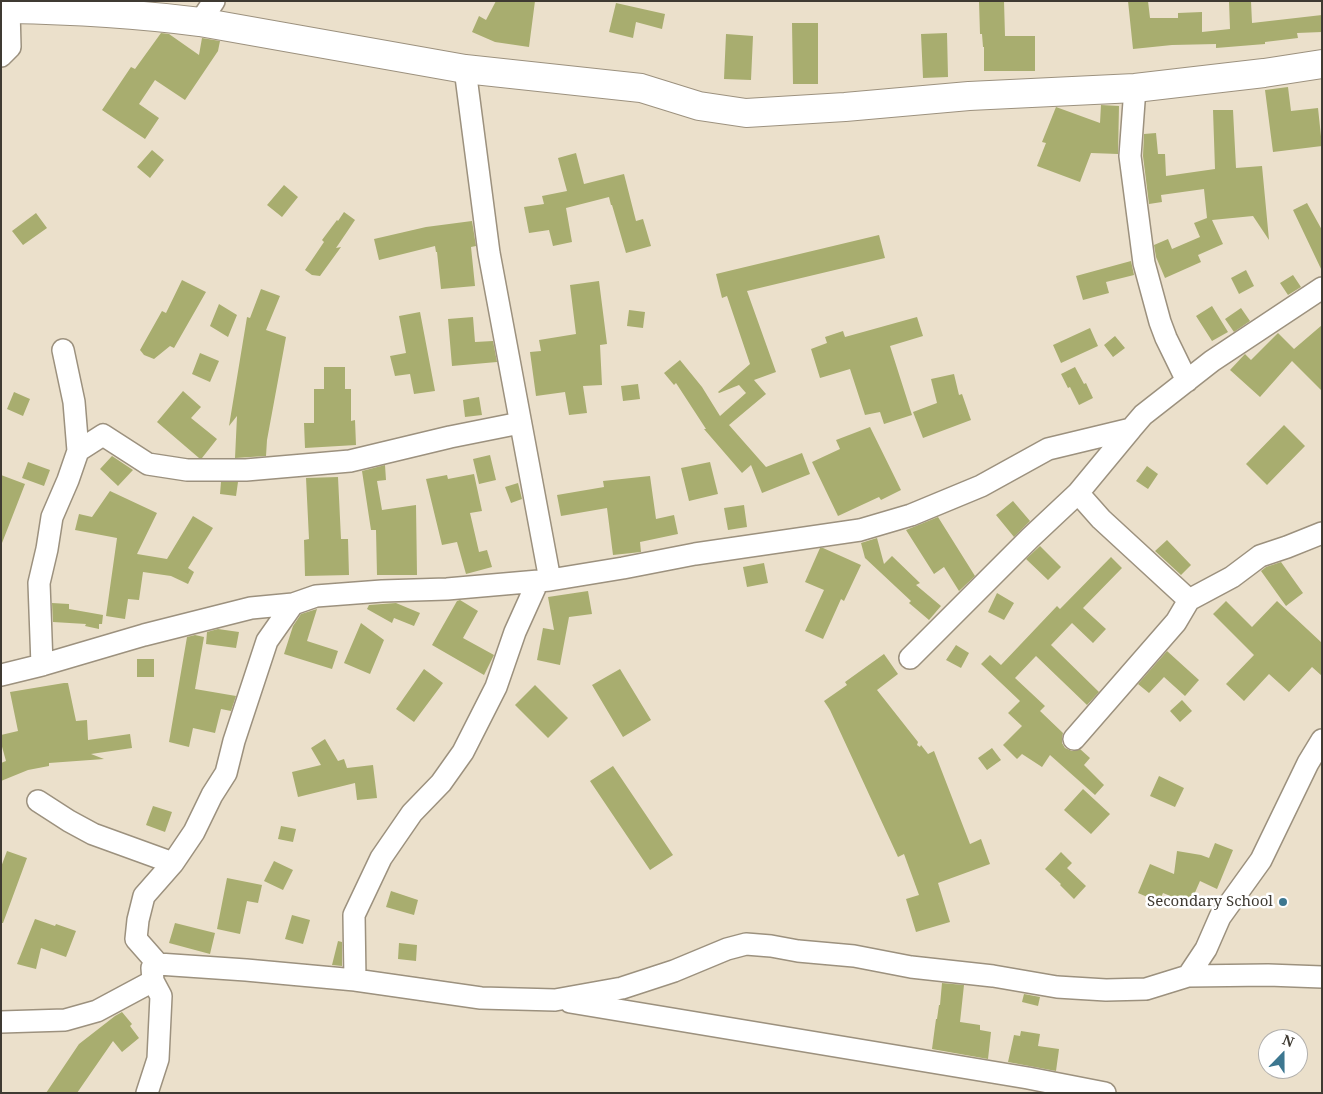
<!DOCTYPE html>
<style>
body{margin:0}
#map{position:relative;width:1323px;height:1094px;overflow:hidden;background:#ebe0cb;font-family:"Noto Serif",serif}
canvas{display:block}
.frame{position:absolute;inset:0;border:2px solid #3f3a32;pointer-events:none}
.north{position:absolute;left:1258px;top:1029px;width:50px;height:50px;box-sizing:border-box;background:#fff;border:1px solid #b2b0ad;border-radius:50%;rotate:22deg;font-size:14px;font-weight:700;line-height:20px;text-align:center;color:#3f3a32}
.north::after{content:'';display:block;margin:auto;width:18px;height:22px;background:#3d7790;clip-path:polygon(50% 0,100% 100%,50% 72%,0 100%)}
</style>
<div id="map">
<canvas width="1323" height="1094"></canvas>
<div class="frame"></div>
<div class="north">N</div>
</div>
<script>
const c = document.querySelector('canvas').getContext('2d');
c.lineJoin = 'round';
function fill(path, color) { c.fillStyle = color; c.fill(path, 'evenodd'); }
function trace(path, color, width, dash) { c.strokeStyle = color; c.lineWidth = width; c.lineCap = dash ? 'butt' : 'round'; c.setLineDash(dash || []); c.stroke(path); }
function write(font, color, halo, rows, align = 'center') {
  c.font = font + ' "Noto Serif",serif'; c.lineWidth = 5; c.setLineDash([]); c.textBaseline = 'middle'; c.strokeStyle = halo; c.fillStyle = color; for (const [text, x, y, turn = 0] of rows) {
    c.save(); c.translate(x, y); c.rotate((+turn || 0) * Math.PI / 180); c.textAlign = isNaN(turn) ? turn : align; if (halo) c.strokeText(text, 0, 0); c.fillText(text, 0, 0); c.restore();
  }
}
fill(new Path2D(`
 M496 1H535L529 47 495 42 472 32 479 16 486 20Z
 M979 1H1004L1005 36H1035V71H984V47H983L982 34H980Z
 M1128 1H1148L1150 18H1178V13L1202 12V32L1230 29 1229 1H1251L1252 23 1322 15V32L1297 33 1298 38 1265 42V44L1216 48V44L1172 45 1133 49Z
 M616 3 665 14 662 29 636 22 633 38 609 32Z
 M792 23H818V84H793Z
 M161 33 169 34 199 55 202 38 220 41 218 51 185 100 155 80 139 104 159 118 145 139 102 110 131 67 135 69Z
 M947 33 948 77 923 78 921 34Z
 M726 34 753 36 751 80 724 79Z
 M1288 87 1291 111 1318 108 1322 146 1273 152 1265 90Z
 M1101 105 1119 106 1118 154 1091 153 1080 182 1037 166 1046 143 1042 142 1056 107 1100 123Z
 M1213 110H1233L1236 168 1262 166 1269 240 1253 216 1212 220 1223 244 1198 255 1201 262 1165 278 1156 257 1154 245 1168 239 1172 249 1200 237 1194 223 1207 218 1204 189 1161 195 1162 202 1149 204 1143 156 1144 134 1156 133 1158 154H1165L1166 176 1215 169Z
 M152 150 164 160 150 178 137 167Z
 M576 153 584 184 624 174 636 221 643 219 651 246 626 253 612 205H611L609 197 566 208 572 242 553 246 549 230 529 233 524 207 544 204 542 196 567 191 558 158Z
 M284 185 298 197 282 217 267 205Z
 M1307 203 1322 230V271L1293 210Z
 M344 212 355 220 336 248 341 247 320 276 312 275 305 270 324 242 322 240 337 220 338 221Z
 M36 213 47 228 23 245 12 231Z
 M472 221 476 246 471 247 475 286 441 289 437 252H436L435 246 379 260 374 239 426 227Z
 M879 235 885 258 747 291 776 372 754 380 766 394 729 425 766 467 802 453 810 474 762 493 751 465 742 473 704 429H706L676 383 674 385 664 373 680 360 702 387 720 416 746 393 739 385 719 393 718 392 750 364 727 296 722 298 716 274Z
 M1131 261 1134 275 1106 282 1109 293 1083 300 1076 276Z
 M1246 270 1254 286 1239 294 1231 278Z
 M1293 275 1301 287 1288 295 1280 283Z
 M182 280 206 292 174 348 170 346 154 359 144 355 140 350 162 311 166 313Z
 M599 281 607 344 600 345 602 385 583 386 587 413 569 415 565 392 536 396 530 352 541 351 539 340 576 334 570 285Z
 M261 289 280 296 266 330 286 337 267 440 266 456 235 458 237 416 229 426 247 317 250 318Z
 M219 304 237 315 228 337 210 326Z
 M1212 306 1228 332 1212 341 1196 316Z
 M1241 308 1250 321 1234 332 1225 319Z
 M629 310 645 312 643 328 627 326Z
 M420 312 435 391 414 394 410 374 395 376 390 356 406 353 399 316Z
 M473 317 475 342 493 341 497 362 452 366 448 319Z
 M917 317 923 336 890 346 912 415 884 424 880 412 865 415 850 369 820 378 811 349 827 343 825 337 843 331 845 337Z
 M1322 325V391L1292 361 1260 397 1230 370 1245 354 1251 360 1278 333 1294 349Z
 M1090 328 1098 346 1061 363 1053 345Z
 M1115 336 1125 348 1113 357 1104 345Z
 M200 353 219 361 210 382 192 374Z
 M324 367H345V389H351V421L355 420 356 445 305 448 304 423H314V389H324Z
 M1075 367 1084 384 1086 383 1093 398 1079 405 1070 387 1068 388 1061 374Z
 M954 374 959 395 962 394 971 420 923 438 913 412 937 403 931 379Z
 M638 384 640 399 623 401 621 386Z
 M183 391 201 407 191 418 217 439 202 458H199L157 422Z
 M14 392 30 399 23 416 7 409Z
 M479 397 482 415 465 417 463 400Z
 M1284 425 1305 446 1267 485 1246 464Z
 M870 427 901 490 881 500 879 497 838 516 812 462 840 449 836 440Z
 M490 455 496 480 479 484 473 459Z
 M112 456 133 470 118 486 100 469Z
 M28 462 50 470 44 486 22 478Z
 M710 462 718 494 689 501 681 468Z
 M385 465 386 480 377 481 382 510 416 505 417 575H377L376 530H371L362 471Z
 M1147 466 1158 474 1148 489 1136 481Z
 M474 474 482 511 470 513 479 552 487 550 492 567 466 574 457 542 442 545 426 479 447 475 448 479Z
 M1 475 25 484 2 543H1Z
 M650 476 656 519 674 515 678 534 640 542 641 552 613 555 607 508 561 516 557 495 604 487 603 481Z
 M338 477 341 539H348L349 575 305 576 304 540 309 539 306 478Z
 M221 482H238L236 496 220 494Z
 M518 483 522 499 511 503 505 487Z
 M110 491 157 513 137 554 167 559 193 516 213 528 188 568 194 572 188 584 171 576 143 572 139 600 128 599 125 619 106 616 117 538 75 530 79 514 92 517Z
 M1013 501 1030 521 1014 537 996 515Z
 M744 505 747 527 728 530 724 508Z
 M938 517 975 576 959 591 944 567 934 574 906 530Z
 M877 538 884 564 892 556 920 583 916 585 941 606 929 620 909 603 911 601 865 558 861 543Z
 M1167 540 1191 565 1181 575 1155 551Z
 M1040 546 1061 567 1048 580 1026 559Z
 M820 548H823L861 565 844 601 841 599 823 639 805 631 824 590 805 582Z
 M1111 557 1122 568 1083 608 1106 629 1093 643 1072 623 1051 645 1099 692 1087 705 1036 656 1015 678 1045 706 1040 711 1063 733 1062 737V743L1065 748 1072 751 1080 749 1090 758 1084 765 1104 785 1095 795 1050 755 1042 767 1022 754 1017 759 1003 745 1022 726 1008 713 1020 701 981 664 990 655 1001 665 1057 606 1060 609Z
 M1281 562 1303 593 1286 606 1261 571 1266 567Z
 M764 563 768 583 747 587 743 567Z
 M588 591 592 614 569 617 560 665 537 660 543 628 554 630 548 597Z
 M997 593 1014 603 1004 620 988 612Z
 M460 600 478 611 463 638 494 655 484 675 432 645 457 601Z
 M1226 601 1252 627 1277 601 1322 643V676L1312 667 1289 692 1269 674 1244 701 1226 684 1254 655 1213 614Z
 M52 603 69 604V609L103 615 102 624H99V629L85 626 86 624 53 622Z
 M396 603 420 613 414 626 394 618 392 623 367 609 369 605Z
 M317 609 307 641 338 651 332 669 284 654 293 626 301 614Z
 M361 623 384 640 370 674 344 663Z
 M218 629 239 632 236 648 206 644 207 632Z
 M195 635 204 637 195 689 236 696 231 711 221 709 215 733 193 728 189 747 169 742 187 637Z
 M956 645 969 653 961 668 946 660Z
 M1167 651 1199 680 1185 696 1164 677 1149 693 1138 684Z
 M884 654 898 674 877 690 918 742 917 745 920 747 921 745 928 754 934 751 970 844 981 839 990 864 938 883 950 922 916 932 906 899 919 895 904 854 898 857 830 710 824 701 847 685 845 682Z
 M137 659H154V677H137Z
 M424 669 443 683 414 722 396 709Z
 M620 669 651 720 623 737 592 685Z
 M64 683H68L76 721 87 720 88 740 130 734 132 748 91 754 104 759 49 763V766L28 770 1 781V763L6 761 1 743V735L18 731 10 692Z
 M535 685 568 718 548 738 515 705Z
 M1182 700 1192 711 1180 722 1170 711Z
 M325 739 338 761 344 759 347 768 373 765 377 798 357 800 355 783 298 797 292 772 321 765 311 748Z
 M992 748 1001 760 987 770 978 758Z
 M613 766 673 855 650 870 590 781Z
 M1159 776 1184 788 1175 807 1150 796Z
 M1083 789 1110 814 1091 834 1064 810Z
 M153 806 172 812 165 832 146 825Z
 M281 826 296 829 293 842 278 839Z
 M1215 843 1233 850 1217 889 1200 881 1190 904 1163 893 1159 902 1138 893 1150 864 1174 874 1177 851 1201 855 1209 858Z
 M7 851 27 858 3 923H1V867Z
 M1061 852 1072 863 1067 868 1086 886 1074 899 1060 885 1061 884 1045 869Z
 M274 861 293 870 283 890 264 881Z
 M227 878 262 885 258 903 247 901 240 934 217 929Z
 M391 891 418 900 414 915 386 907Z
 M292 915 310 920 303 944 285 939Z
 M35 919 55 926 56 924 76 931 66 957 41 948 36 969 17 964Z
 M175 923 215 933 210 954 169 943Z
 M338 941 342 942V966L332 965Z
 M399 943 417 945 416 961 398 959Z
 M942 983 964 985 960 1022 980 1025V1030L991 1032 988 1059 932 1049 936 1019H937L939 1005H940Z
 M1024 994 1040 997 1038 1006 1022 1002Z
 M122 1012 132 1024 130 1026 139 1038 122 1052 113 1041 77 1093H46L79 1044 115 1016Z
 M1021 1031 1040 1034 1038 1046 1059 1049 1056 1071 1008 1062 1014 1035 1020 1036Z`), '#a8ad6f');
const minor = new Path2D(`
 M200 22 214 1
 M1 56 10 47 9 9
 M465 69 489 253 550 580
 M1135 88 1130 156 1144 263 1160 322 1166 338 1187 381
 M78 451 103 435 148 464 187 470H246L350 461 450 437 520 423
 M1078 493 1101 519 1189 600
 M910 658 1030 538 1078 493 1131 429
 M42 665 39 583 47 549 52 517 68 480 78 451 74 402 63 350
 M1 675 42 665 144 635 251 608 293 604 316 596 382 591 447 589 550 580 623 568 695 554 860 530 911 515 981 486 1048 449 1131 429 1143 415 1212 361 1322 288
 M1074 739 1176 622 1189 600 1232 577 1260 556 1287 547 1322 533
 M38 801 69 821 93 834 173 863
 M158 964 246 970 355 980 481 998 555 1000 622 988 674 971 727 949 746 944 771 946 798 951 854 956 911 967 993 976 1057 987 1106 990 1146 989 1188 976 1206 949 1220 917 1261 860 1308 763 1322 740
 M1188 976 1268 975 1322 977
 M355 980 354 915 381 858 412 813 441 783 463 752 496 687 515 632 538 581
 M570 1002 1028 1078 1105 1093
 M1 1022 65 1020 97 1011 153 981
 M147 1093 158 1059 161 996 153 981 152 968 158 964 136 939 138 920 144 896 173 863 194 832 212 795 226 773 234 741 267 641 293 604`);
const major = new Path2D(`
 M1 7 9 9C73 10 137 14 200 22L465 69 641 88 699 106 746 113 845 107 969 96 1135 88 1264 73 1322 64`);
trace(minor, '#9c917e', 24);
trace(major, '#9c917e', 30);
trace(minor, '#fff', 21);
trace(major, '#fff', 28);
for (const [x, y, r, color] of [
 [1283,902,5,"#3d7790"]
]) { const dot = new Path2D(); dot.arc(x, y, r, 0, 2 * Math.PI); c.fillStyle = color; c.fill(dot); trace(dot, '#fff', 2); }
write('15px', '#3f3a32', '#fff', [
 ["Secondary School",1273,902]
], 'right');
</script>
